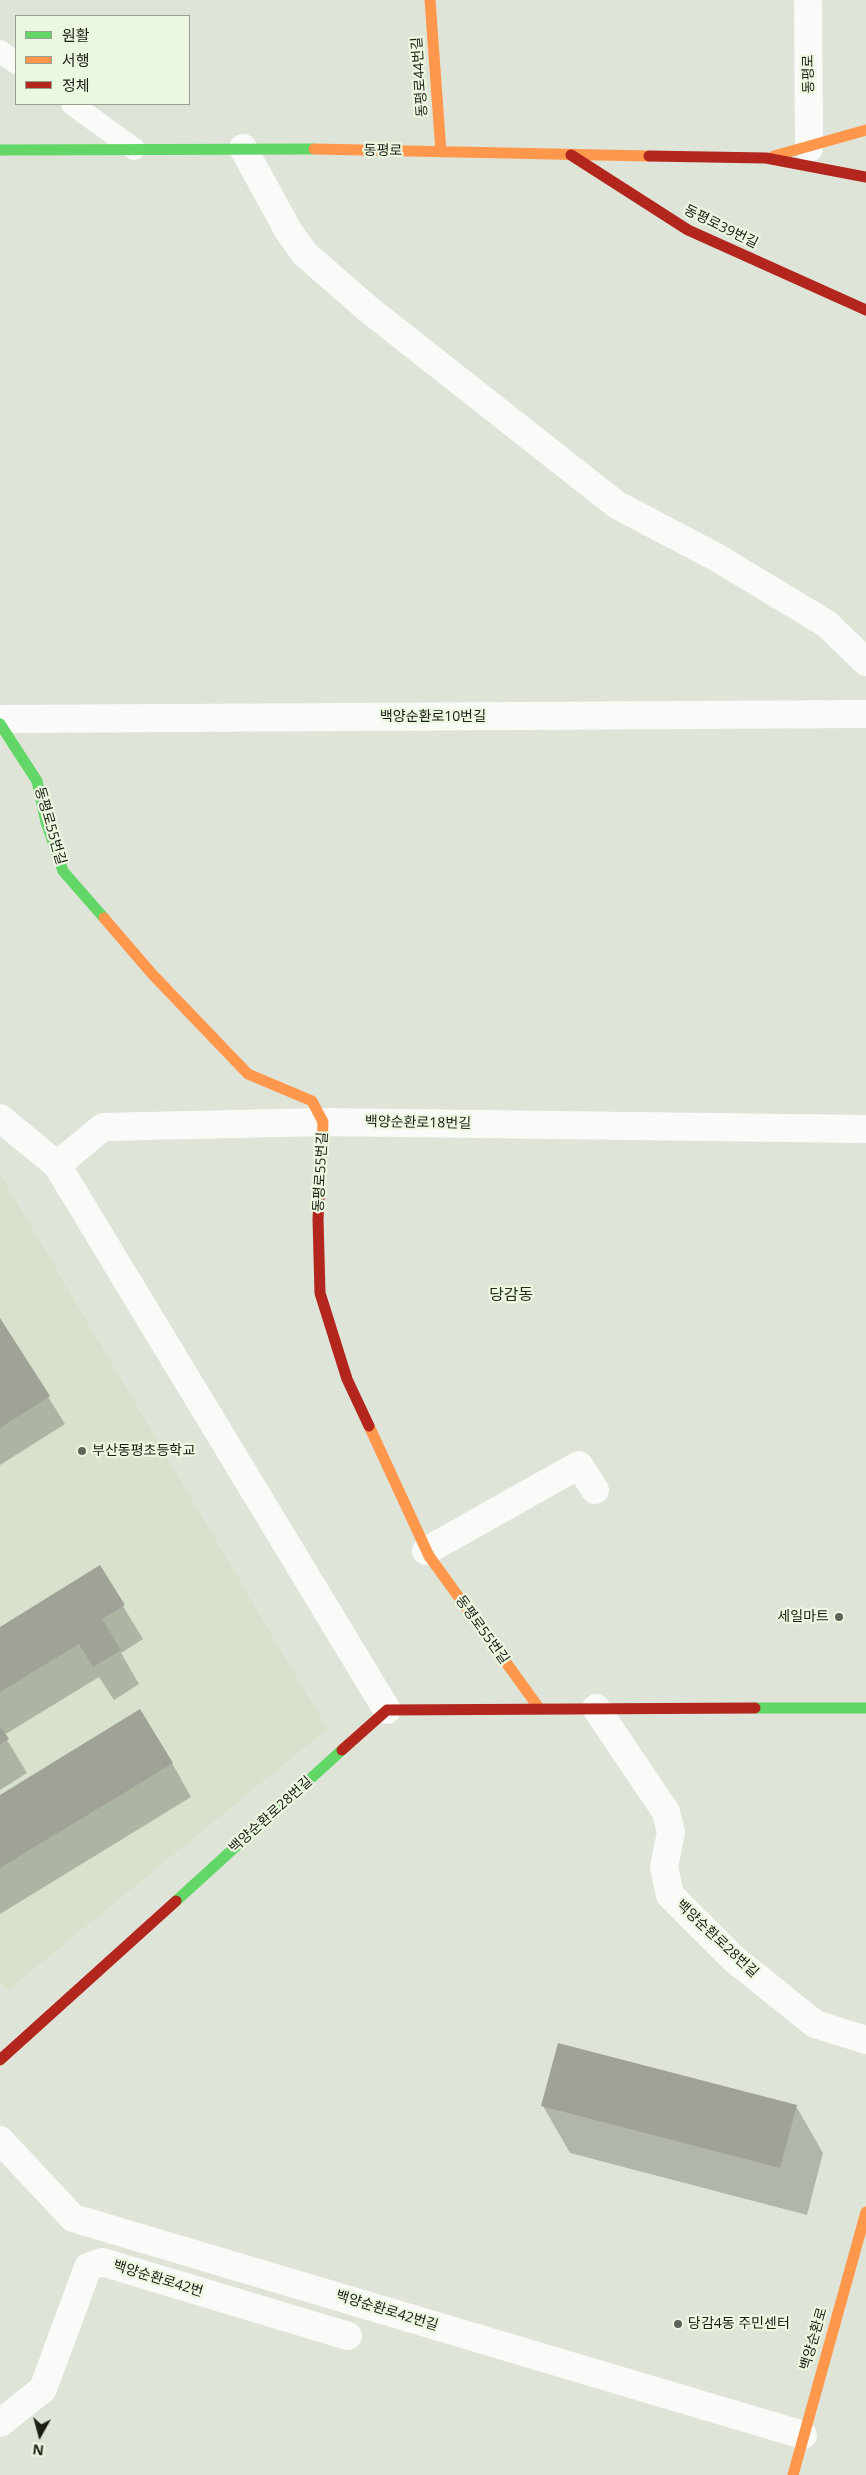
<!DOCTYPE html>
<meta charset="utf-8">
<style>
body{margin:0}
#map{position:relative;width:866px;height:2475px;overflow:hidden;background:#dee4d7;font-family:"Open Sans","Noto Sans KR",sans-serif}
canvas{display:block}
.legend{position:absolute;left:15px;top:15px;width:175px;height:90px;box-sizing:border-box;background:#ecf7df;border:1px solid #98a08f;margin:0;padding:6px 9px;list-style:none;font-size:15px;color:#1b1e16}
.legend li{display:flex;align-items:center;gap:10px;height:25px}
.legend b{width:25px;border:1px solid #98a08f}
.north{position:absolute;left:15px;top:2410px;width:50px;height:50px;-webkit-text-stroke:4px #ecf7df;paint-order:stroke;rotate:187deg;font-size:14px;font-weight:700;line-height:20px;text-align:center;color:#1b1e16}
.north::after{content:'';display:block;margin:auto;width:18px;height:22px;background:#1b1e16;clip-path:polygon(50% 0,100% 100%,50% 72%,0 100%)}
</style>
<div id="map">
<canvas width="866" height="2475"></canvas>
<ul class="legend">
<li><b style="height:6px;background:#63d668"></b>원활</li>
<li><b style="height:6px;background:#ff974d"></b>서행</li>
<li><b style="height:6px;background:#b3261e"></b>정체</li>
</ul>
<div class="north">N</div>
</div>
<script>
const c = document.querySelector('canvas').getContext('2d');
c.lineJoin = 'round';
function fill(path, color) { c.fillStyle = color; c.fill(path, 'evenodd'); }
function trace(path, color, width, dash) { c.strokeStyle = color; c.lineWidth = width; c.lineCap = dash ? 'butt' : 'round'; c.setLineDash(dash || []); c.stroke(path); }
function write(font, color, halo, rows, align = 'center') {
  c.font = font + ' "Open Sans","Noto Sans KR",sans-serif'; c.lineWidth = 4.5; c.setLineDash([]); c.textBaseline = 'middle'; c.strokeStyle = halo; c.fillStyle = color; for (const [text, x, y, turn = 0] of rows) {
    c.save(); c.translate(x, y); c.rotate((+turn || 0) * Math.PI / 180); c.textAlign = isNaN(turn) ? turn : align; if (halo) c.strokeText(text, 0, 0); c.fillText(text, 0, 0); c.restore();
  }
}
fill(new Path2D(`
 M0 1174 327 1729 8 1990 0 1982Z`), '#d7e1cb');
fill(new Path2D(`
 M0 1320 65 1424 0 1465Z
 M99 1567 143 1639 121 1653 139 1684 114 1700 99 1677 4 1735 27 1773 0 1790V1628Z
 M172 1763 191 1797 0 1914V1796Z
 M543 2106H796L823 2153 807 2215 570 2153Z`), '#0003');
fill(new Path2D(`
 M0 1318 50 1396 0 1428Z
 M100 1565 125 1605 102 1619 121 1650 93 1667 79 1644 0 1692V1627Z
 M140 1709 173 1763 0 1868V1795Z
 M0 1726 9 1739 0 1744Z
 M558 2043 797 2105 780 2168 541 2106Z`), '#a0a298');
trace(new Path2D(`
 M0 51 16 63
 M72 104 134 149`), '#fafbf9', 22);
trace(new Path2D(`
 M808 0 809 148
 M243 148 289 232 305 254 368 309 617 505 716 557 827 624 866 662
 M0 719 866 714
 M0 1118 57 1165 387 1710
 M57 1165 103 1127 323 1122 866 1129
 M426 1551 579 1465 595 1490
 M596 1708 666 1812 671 1832 664 1867 670 1895 734 1959 815 2024 866 2040
 M0 2140 73 2218 803 2435
 M0 2423 43 2389 88 2267 102 2262 348 2336`), '#fafbf9', 28);
trace(new Path2D(`
 M0 150 314 149
 M0 724 37 781 46 822 63 871 104 918
 M755 1708H866
 M176 1901 342 1750`), '#63d668', 11);
trace(new Path2D(`
 M430 0 441 152
 M314 149 649 156
 M774 156 866 130
 M104 918 153 975 248 1074 312 1101 323 1122 320 1182
 M369 1426 429 1556 539 1708
 M793 2475 866 2212`), '#ff974d', 11);
trace(new Path2D(`
 M571 155 688 230 866 310
 M649 156 766 158 866 177
 M320 1182 318 1219 320 1293 347 1379 369 1426
 M342 1750 387 1710 755 1708
 M0 2060 176 1901`), '#b3261e', 11);
for (const [x, y, r, color] of [
 [82,1451,5,"#5f635a"],
 [839,1617,5,"#5f635a"],
 [678,2324,5,"#5f635a"]
]) { const dot = new Path2D(); dot.arc(x, y, r, 0, 2 * Math.PI); c.fillStyle = color; c.fill(dot); trace(dot, '#ecf7df', 2); }
write('14px', '#1b1e16', '#ecf7df', [
 ["동평로",809,74,-91],
 ["동평로44번길",420,77,-94],
 ["동평로",383,151,1],
 ["동평로39번길",721,227,26],
 ["백양순환로10번길",433,717],
 ["동평로55번길",50,826,74],
 ["백양순환로18번길",418,1123,1],
 ["동평로55번길",321,1172,-87],
 ["동평로55번길",482,1630,54],
 ["백양순환로28번길",271,1815,-42],
 ["백양순환로28번길",717,1939,43],
 ["백양순환로42번",158,2279,17],
 ["백양순환로42번길",387,2311,17],
 ["백양순환로",814,2339,-74]
]);
write('14px', '#1b1e16', '#ecf7df', [
 ["부산동평초등학교",92,1451],
 ["세일마트",829,1617,"right"],
 ["당감4동 주민센터",688,2324]
], 'left');
write('16px', '#272e1c', '#ecf7df', [
 ["당감동",511,1295]
]);
</script>
